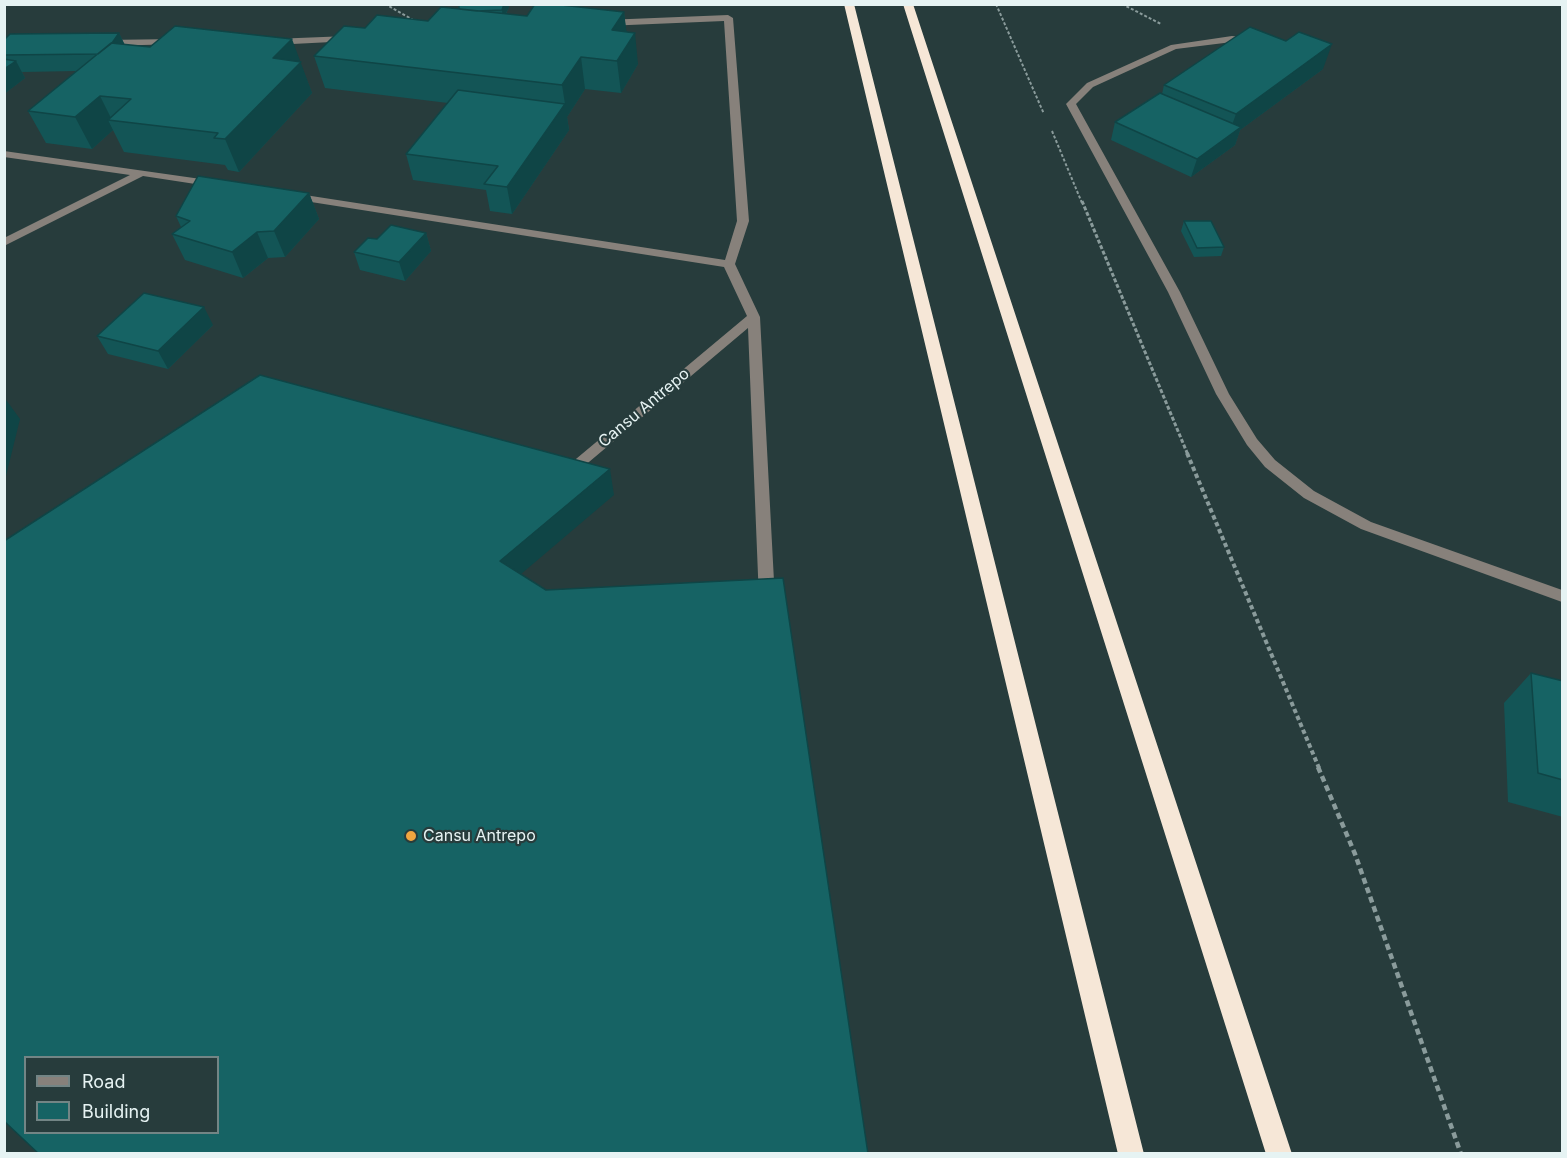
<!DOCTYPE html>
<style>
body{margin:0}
#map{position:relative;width:1567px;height:1158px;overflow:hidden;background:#273c3c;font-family:Inter,sans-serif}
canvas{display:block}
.frame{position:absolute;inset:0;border:6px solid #e6f3f3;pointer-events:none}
.legend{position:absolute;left:24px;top:1056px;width:195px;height:78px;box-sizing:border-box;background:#273c3c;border:2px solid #738585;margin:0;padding:8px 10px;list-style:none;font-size:18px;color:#e6f3f3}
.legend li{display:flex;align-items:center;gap:12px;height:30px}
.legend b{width:30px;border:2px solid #738585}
</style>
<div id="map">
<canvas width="1567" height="1158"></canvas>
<div class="frame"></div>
<ul class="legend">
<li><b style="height:8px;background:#87817b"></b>Road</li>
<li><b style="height:16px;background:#166364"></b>Building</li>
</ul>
</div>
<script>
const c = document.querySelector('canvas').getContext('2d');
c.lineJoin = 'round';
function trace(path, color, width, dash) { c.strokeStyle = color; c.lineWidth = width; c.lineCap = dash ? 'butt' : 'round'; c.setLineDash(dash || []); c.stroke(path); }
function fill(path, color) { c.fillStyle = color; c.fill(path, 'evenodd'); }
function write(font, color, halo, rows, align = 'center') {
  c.font = font + ' Inter,sans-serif'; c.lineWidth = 4.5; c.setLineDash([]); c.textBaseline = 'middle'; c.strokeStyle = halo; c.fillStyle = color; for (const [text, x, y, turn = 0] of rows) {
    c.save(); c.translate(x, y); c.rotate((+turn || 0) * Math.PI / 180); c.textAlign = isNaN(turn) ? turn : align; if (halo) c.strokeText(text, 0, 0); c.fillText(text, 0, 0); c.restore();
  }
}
trace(new Path2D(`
 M385 4 415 21
 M996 4 1044 114
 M1122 4 1161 24
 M1052 131 1082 203`), '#8a9b9b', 2, [3, 2]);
trace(new Path2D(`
 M1082 201 1188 455`), '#8a9b9b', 3, [4, 2]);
trace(new Path2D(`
 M1187 453 1319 768`), '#8a9b9b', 4, [4.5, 3]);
trace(new Path2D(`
 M1318 767 1355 854 1461 1154`), '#8a9b9b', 4.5, [6, 4]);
fill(new Path2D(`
 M728 15 733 18 749 221 735 264 760 317 775 600 772 604H762L759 600 748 328 570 478 565 479 558 474 747 316 724 267 292 199 287 196 292 193 725 260 737 221 724 21 605 26 600 23 605 20Z
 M348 36 351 37V41L273 45 268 42 273 39Z
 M1232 36 1252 38 1257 41 1252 44 1232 42 1176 49 1093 87 1076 104 1180 292 1229 394 1257 439 1275 460 1314 491 1371 522 1562 590V602L1361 529 1304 498 1265 467 1247 445 1216 394 1168 292 1066 104 1087 83 1171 45Z
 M177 39 180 40V44L105 46 100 43 105 40Z
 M4 151 215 181 220 184 215 187 143 176 4 246V238L130 175 4 157Z`), '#87817b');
fill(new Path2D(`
 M844 4H854L1144 1154H1118Z
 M903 4H913L1292 1154H1266Z`), '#f6e7d7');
fill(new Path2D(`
 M459 4H508L509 7 506 14 527 16 624 12 626 32 638 64 621 93 585 89 567 117 569 130 512 214 490 211 486 190 413 180 406 154 448 103 325 88 314 56 365 28 428 21 459 9Z
 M119 33 125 45 300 62 312 93 239 172 228 170 225 165 124 152 113 130 92 149 46 143 28 111 76 71 22 72 25 78 4 94V40Z
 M1323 69 1240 130 1235 145 1191 177 1111 140 1115 122 1162 94 1164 85Z
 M309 193 319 219 285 257 268 258 243 278 185 260 172 234 181 227 176 216Z
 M1184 221 1224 247 1221 256 1194 257 1181 231Z
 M426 233 431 251 405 281 360 270 354 252 377 239Z
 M213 325 168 369 108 354 97 336Z
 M1531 673 1563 681V817L1508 802 1504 703Z`), '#135556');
fill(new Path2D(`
 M504 4H508L509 7 503 19 502 10Z
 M624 12 628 43 612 30Z
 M119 33 127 50 104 54Z
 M635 33 638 64 621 93 617 61Z
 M292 39 312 93 239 172 225 139 273 58Z
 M1332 44 1323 69 1240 130 1235 145 1191 177 1197 159 1228 136 1236 114Z
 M581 57 585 89 567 117 569 130 512 214 507 187 565 104 562 85Z
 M16 61 25 78 4 94V69Z
 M100 96 112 120H108L113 130 92 149 75 117Z
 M309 193 319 219 285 257 274 231Z
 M257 232 268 258 243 278 232 252Z
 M426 233 431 251 405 281 399 262Z
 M204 307 213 325 168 369 158 351Z
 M4 397 20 419 6 476H4Z
 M610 469 614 495 507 586 500 561Z`), '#0f4546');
const building = new Path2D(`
 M459 4H504L502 10 477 11 459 9Z
 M535 4H552L624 12 612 30 635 33 617 61 581 57 562 85 314 56 344 26 365 28 377 15 428 21 441 7 527 16Z
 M175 26 292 39 273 58 301 62 225 139 214 138 218 133 108 120 131 99 100 96 75 117 28 111 111 43 150 47Z
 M1250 27 1286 41 1299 32 1332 44 1236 114 1164 85Z
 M119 33 112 43 98 54 4 55V40L10 34Z
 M4 59 16 61 4 69Z
 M458 90 565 104 507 187 484 184 498 166 406 154Z
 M1160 93 1241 127 1197 159 1115 122Z
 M198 176 309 193 274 231 257 232 232 252 172 234 190 221 176 216Z
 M1184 221H1211L1224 247 1197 248Z
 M391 225 426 233 399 262 354 252 368 238 377 239Z
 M144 293 204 307 158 351 97 336Z
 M260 375 610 469 500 561 546 590 783 578 868 1154H39L4 1121V541ZM26 1058H218V1132H26Z
 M1531 673 1563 681V780L1538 773Z`);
fill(building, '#166364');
trace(building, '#0f4546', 1.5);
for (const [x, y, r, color] of [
 [411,836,6,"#f1a640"]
]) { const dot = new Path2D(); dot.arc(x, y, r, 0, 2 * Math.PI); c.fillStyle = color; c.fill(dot); trace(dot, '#273c3c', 2); }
write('16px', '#e6f3f3', '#273c3c', [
 ["Cansu Antrepo",644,408,-40]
]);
write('16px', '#e6f3f3', '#273c3c', [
 ["Cansu Antrepo",423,836]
], 'left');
</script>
